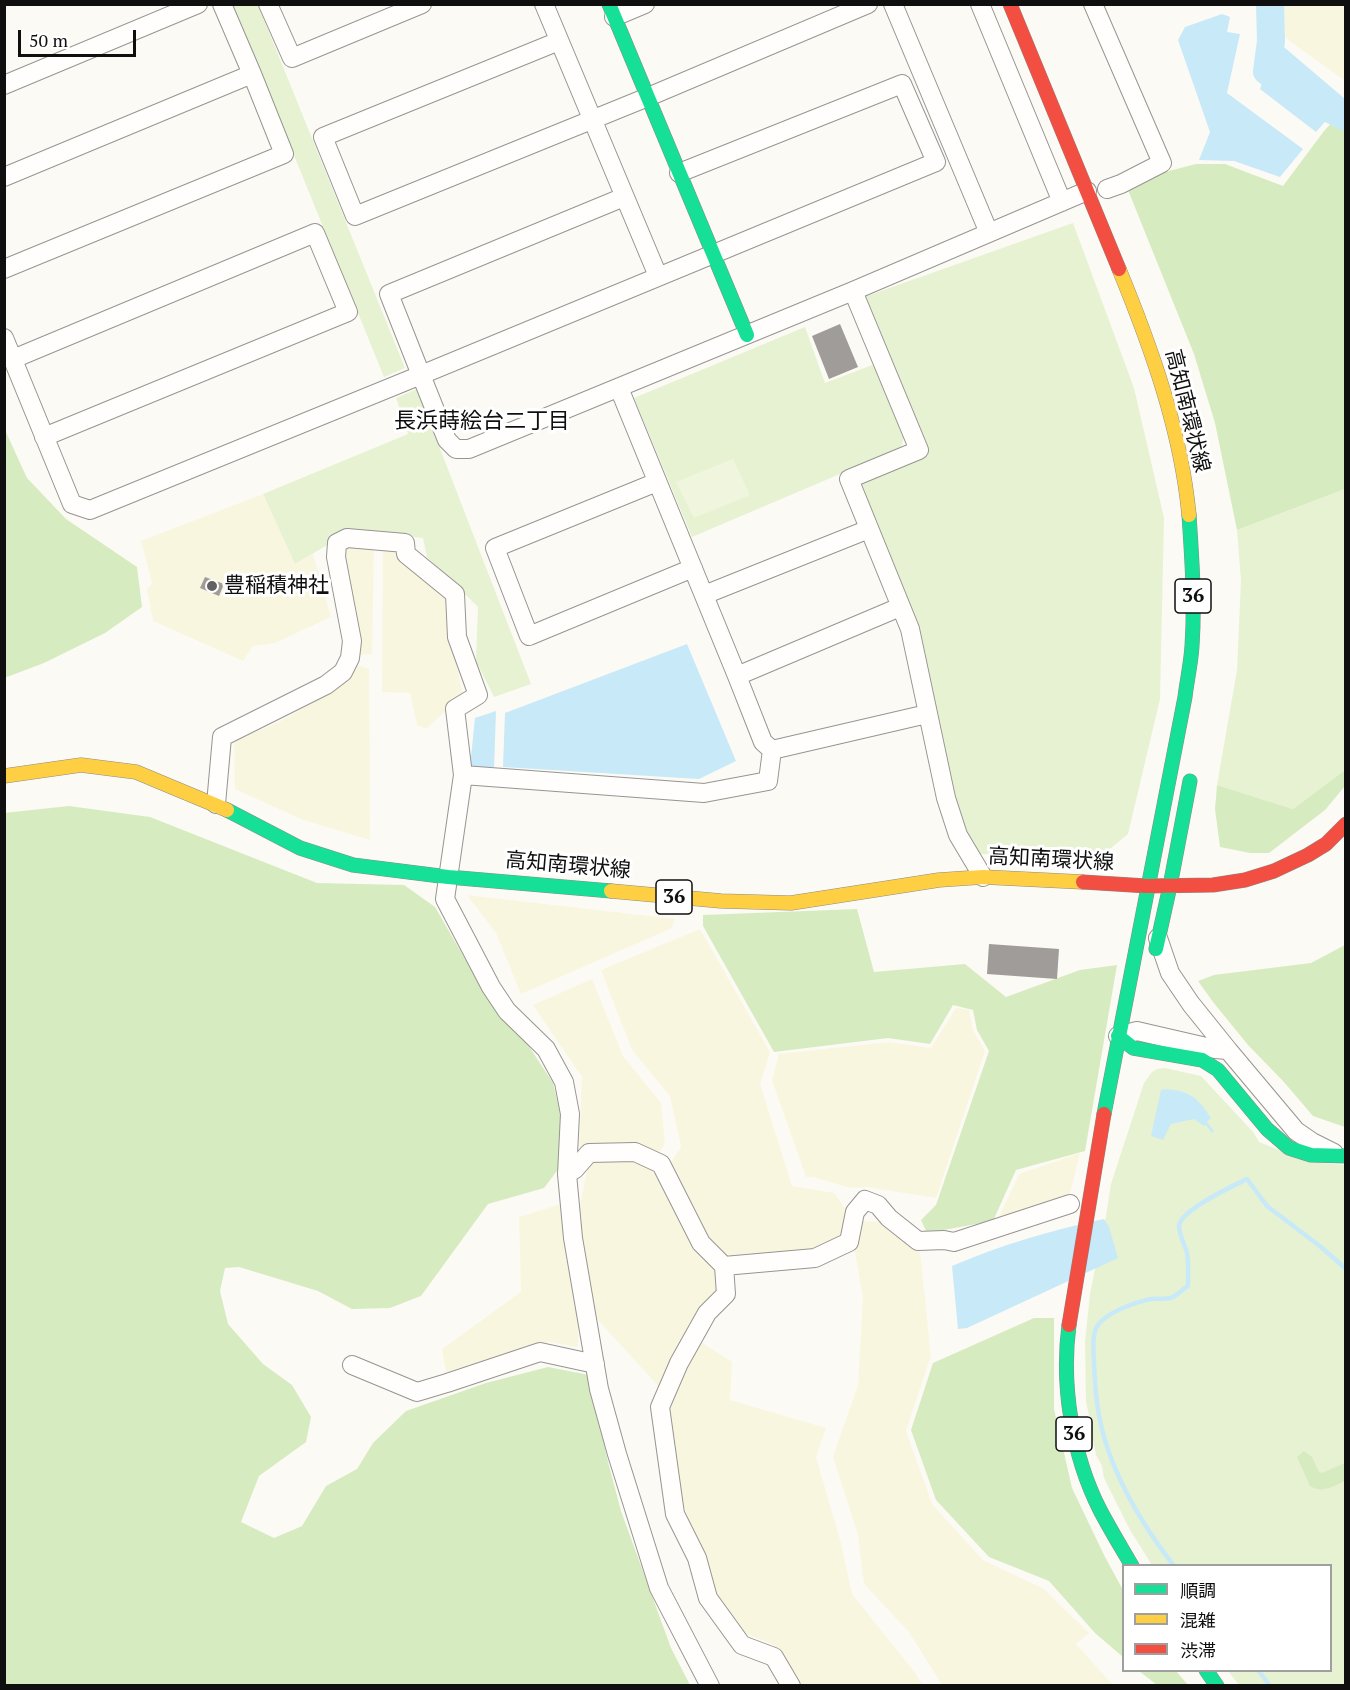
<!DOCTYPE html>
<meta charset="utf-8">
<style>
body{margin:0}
#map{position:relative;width:1350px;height:1690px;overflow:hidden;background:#fcfaf4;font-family:"PT Serif","Noto Sans JP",serif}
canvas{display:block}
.frame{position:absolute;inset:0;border:6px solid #0f0f0f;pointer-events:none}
.legend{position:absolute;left:1122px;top:1564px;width:210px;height:108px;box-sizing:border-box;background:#fff;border:2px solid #9f9f9f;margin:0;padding:8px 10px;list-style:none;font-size:18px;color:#0f0f0f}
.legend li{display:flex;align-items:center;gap:12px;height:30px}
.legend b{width:30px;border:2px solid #9f9f9f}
.scale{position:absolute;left:18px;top:30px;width:118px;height:27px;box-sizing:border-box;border:3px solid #0f0f0f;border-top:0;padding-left:8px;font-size:18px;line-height:21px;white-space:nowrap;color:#0f0f0f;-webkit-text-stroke:4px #fff;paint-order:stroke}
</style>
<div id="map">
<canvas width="1350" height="1690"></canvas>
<div class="frame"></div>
<ul class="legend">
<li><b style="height:8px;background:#16e098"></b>順調</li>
<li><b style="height:8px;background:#ffcf43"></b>混雑</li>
<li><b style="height:8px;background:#f24e42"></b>渋滞</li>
</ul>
<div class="scale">50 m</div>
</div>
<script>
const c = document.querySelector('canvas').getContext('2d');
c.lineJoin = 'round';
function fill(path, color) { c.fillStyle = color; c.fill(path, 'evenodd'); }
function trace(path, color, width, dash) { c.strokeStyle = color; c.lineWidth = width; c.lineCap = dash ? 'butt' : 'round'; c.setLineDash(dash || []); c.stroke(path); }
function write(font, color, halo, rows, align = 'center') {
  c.font = font + ' "PT Serif","Noto Sans JP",serif'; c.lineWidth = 6; c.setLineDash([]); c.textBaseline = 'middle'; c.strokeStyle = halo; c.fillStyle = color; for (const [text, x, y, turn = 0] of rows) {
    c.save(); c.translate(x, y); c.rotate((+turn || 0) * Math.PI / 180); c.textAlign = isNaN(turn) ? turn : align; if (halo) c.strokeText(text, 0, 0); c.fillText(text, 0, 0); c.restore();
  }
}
fill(new Path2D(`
 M1284 5H1345V81L1283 36Z
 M263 494 295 564 313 554 331 617 275 643 253 646 243 661 153 621 147 589 152 583 141 541Z
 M347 544 374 547 372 654 358 655 342 551Z
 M383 548H401L449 596 456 662 463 695 426 729 417 725 410 693 382 692Z
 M358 665 369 669 370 840 303 820 235 789 234 741 279 722 337 688Z
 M467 895 675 919 672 928 521 994 496 933Z
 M700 929 770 1052 760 1084 792 1186 834 1193 847 1211 846 1240 814 1249 727 1257 704 1240 670 1164 681 1147 670 1096 632 1050 601 970Z
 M592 979 623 1056 661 1103 665 1144 657 1155 623 1142 579 1152 582 1077 533 1005Z
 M956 1008 969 1010 973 1030 985 1051 936 1198 867 1187 850 1188 813 1177H806L772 1080 779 1054 889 1042 931 1048Z
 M1080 1153 1069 1198 1036 1205 998 1219 1019 1174Z
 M629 1158 652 1169 715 1272 717 1292 660 1388 597 1319 584 1254 579 1209 589 1162Z
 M564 1203 578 1307V1347L549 1342 446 1372 442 1349 521 1292 519 1217Z
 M859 1221 883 1222 908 1246 920 1252 931 1356 906 1431 932 1504 983 1560 1044 1589 1089 1633 1076 1644 1113 1685H942L909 1632 864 1584 858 1535 833 1457 858 1385 863 1299 854 1246Z
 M701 1342 732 1362 730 1400 826 1428 816 1457 841 1543 852 1594 913 1670 923 1685H799L774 1645 740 1631 714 1595 680 1495 668 1408Z`), '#f9f6e0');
fill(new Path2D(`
 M233 5H258L405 368 384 377Z
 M1073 223 1134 388 1164 518 1160 699 1128 834 1100 857 981 854 970 845 859 482 927 451 864 297Z
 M805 327 825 383 875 364 905 433 901 448 692 537 634 398Z
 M417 389 531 684 494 697 476 661 478 607 427 557 423 538 353 530 295 564 263 494 408 434 396 398Z
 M1345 489V770L1293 809 1217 785 1237 670 1241 581 1237 530Z
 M1165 1068 1201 1076 1254 1133 1259 1142 1309 1162 1345 1165V1685H1239L1228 1671 1330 1670V1566L1152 1565 1130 1530 1104 1478 1102 1466 1096 1455 1092 1435V1428L1086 1402 1085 1342 1090 1294 1106 1216 1111 1184 1144 1083 1152 1072 1157 1069Z`), '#e7f2d2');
fill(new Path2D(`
 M1345 108V489L1237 530 1215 423 1194 354 1128 190 1165 172 1196 164H1225L1283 186 1324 131Z
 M5 430 27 478 66 519 137 567 142 607 105 633 44 663 7 677 4 676Z
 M1345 770V786L1325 810 1269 853H1250L1220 847 1215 809 1217 785 1293 809Z
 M69 806 150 817 317 883 404 885 435 907 465 959 513 1022 553 1083 563 1123 566 1159 544 1188 488 1204 421 1296 390 1308 352 1309 318 1291 239 1267 225 1268 220 1291 228 1324 263 1364 292 1385 311 1417 306 1442 259 1476 241 1522 274 1538 302 1526 326 1486 357 1469 373 1443 406 1411 486 1383 548 1367 589 1375 608 1462 621 1511 671 1648 690 1685H5L4 813Z
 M857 909 874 972 965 964 1006 997 1080 970 1117 965 1085 1151 1016 1170 993 1221 927 1233 921 1220 936 1205 989 1051 977 1030 973 1010 953 1005 930 1044 888 1038 774 1052 703 926V915Z
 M1345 945V1127L1313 1116 1283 1081 1248 1045 1213 1002 1198 981 1214 975 1311 963Z
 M1034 1318H1054V1409L1072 1488 1105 1557 1123 1590V1657L1095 1633 1049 1581 989 1557 936 1500 911 1430 933 1363Z
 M1304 1451 1312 1457 1319 1472 1322 1473 1345 1463V1481C1333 1486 1322 1494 1310 1486L1297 1457Z
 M1139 1671H1176L1188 1685H1157Z`), '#d7ebc0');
fill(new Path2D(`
 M733 459 750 495 694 518 676 482Z`), '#f0f6dd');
fill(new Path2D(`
 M1222 14 1230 17 1227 32 1240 34 1227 93 1303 149 1280 177 1234 161 1199 160 1210 132 1178 40 1185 27Z
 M1278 42 1345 99 1316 132 1260 89Z
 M687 644 736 761 699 779 503 767 505 713Z
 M496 711 494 770 470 767 475 718Z
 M1166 1089C1190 1091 1198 1098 1211 1118L1207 1122 1214 1131 1212 1133 1206 1125 1204 1126 1194 1119 1171 1124 1163 1140 1151 1136 1161 1090Z
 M1104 1219 1109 1227 1118 1258 967 1328 958 1329 952 1266C1001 1245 1052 1230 1104 1219Z`), '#c8e9f8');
trace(new Path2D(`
 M1174 1566C1137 1518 1104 1462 1097 1402 1095 1390 1095 1377 1094 1365 1094 1354 1091 1334 1098 1325 1107 1312 1136 1302 1151 1299 1158 1298 1167 1300 1173 1297 1178 1294 1183 1289 1188 1286 1188 1275 1189 1264 1187 1253 1185 1245 1179 1235 1179 1226 1180 1210 1233 1186 1247 1179L1267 1206 1321 1247 1346 1269
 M1258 1670 1270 1686`), '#c8e9f8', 4.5);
trace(new Path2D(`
 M1270 4 1271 41 1267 71 1291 89 1346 117`), '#c8e9f8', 28);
fill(new Path2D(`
 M840 324 858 367 829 379 812 336Z
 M205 577 224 584 219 596 200 588Z
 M989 944 1059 949 1057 979 987 974Z`), '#9f9c99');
const street = new Path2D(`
 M268 4 292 58 422 4
 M544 4 658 276
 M893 4 989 233
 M980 4 1062 202
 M1093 4 1162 163 1121 184 1107 189
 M614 17 645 4
 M559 41 323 137 355 216 648 97 868 4
 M4 85 198 4
 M679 173 902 84 936 162 421 375 447 440 456 449H469L853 291 1087 191
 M4 177 252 74
 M4 269 284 154 252 74 222 4
 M853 291 919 450 849 479 910 629 946 798 958 835 983 877
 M4 338 72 504 90 510 421 375 389 294 624 197
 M13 359 315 233 348 312 44 437
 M619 388 737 676 763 742 772 750 927 714
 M657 482 495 548 529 636 693 568
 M704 595 869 529
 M737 676 900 607
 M216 804 222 737 326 685 343 672 350 658 352 641 336 557 337 543 347 538 405 543 406 554 455 594 457 637 478 695 455 709 463 775
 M1158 938 1170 973 1191 1004 1228 1050
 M1118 1036 1137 1031 1215 1049 1228 1050 1296 1131 1312 1142 1334 1153
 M567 1174 575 1169 589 1153 635 1152 661 1164 701 1243 724 1266 815 1258 849 1242 855 1212 865 1200 878 1205 889 1218 918 1241 944 1240 954 1242 1070 1204
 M724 1266 726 1294 707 1313 679 1363 660 1407 675 1514 697 1558 708 1598 742 1645 774 1657 791 1686
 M352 1365 417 1392 447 1383 540 1352 595 1364
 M710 1686 659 1588 617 1454 599 1389 573 1238 567 1174 570 1114 564 1082 546 1049 507 1011 491 987 445 899 463 775 704 793 768 781 772 750`);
const fast = new Path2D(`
 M609 4 747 335
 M227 810 300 848 353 865 448 877 611 891
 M1156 949 1170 886 1190 781
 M1118 1036 1133 1048 1202 1060 1218 1070 1267 1129 1289 1148 1311 1155 1346 1156
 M1104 1114 1185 697C1187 680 1191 663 1192 646 1195 603 1192 559 1189 515
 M1069 1325C1061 1385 1072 1455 1100 1510 1110 1529 1121 1547 1132 1566
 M1206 1670 1217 1686`);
const slow = new Path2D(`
 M1119 269C1151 347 1181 430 1189 515
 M4 776 81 765 136 772 227 810
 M611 891 721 901 791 903 939 880 983 877 1083 882`);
const jam = new Path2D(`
 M1010 4 1119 269
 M1083 882 1147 886 1213 885 1245 880 1274 871 1308 855 1326 844 1346 824
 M1069 1325 1104 1114`);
trace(street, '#969592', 20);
trace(fast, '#8c8b89', 15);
trace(slow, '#8c8b89', 15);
trace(jam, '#8c8b89', 15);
trace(street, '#fffefd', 18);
trace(fast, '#16e098', 14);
trace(slow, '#ffcf43', 14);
trace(jam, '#f24e42', 14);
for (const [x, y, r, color] of [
 [212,586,6,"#62615f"]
]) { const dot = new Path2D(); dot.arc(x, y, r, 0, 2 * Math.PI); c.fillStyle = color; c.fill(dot); trace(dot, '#fff', 2); }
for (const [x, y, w] of [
 [1193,596,36],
 [674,897,36],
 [1074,1434,36]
]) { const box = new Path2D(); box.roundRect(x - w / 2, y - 17, w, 34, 4.5); c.fillStyle = '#fff'; c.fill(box); trace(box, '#0f0f0f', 1.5); }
write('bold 20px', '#0f0f0f', null, [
 ["36",1193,596],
 ["36",674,897],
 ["36",1074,1434]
]);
write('21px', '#0f0f0f', '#fff', [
 ["高知南環状線",1187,411,76],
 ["高知南環状線",1051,860,3],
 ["高知南環状線",568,866,5]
]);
write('21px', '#0f0f0f', '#fff', [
 ["豊稲積神社",224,586]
], 'left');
write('22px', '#0f0f0f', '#fff', [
 ["長浜蒔絵台二丁目",482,422]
]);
</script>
